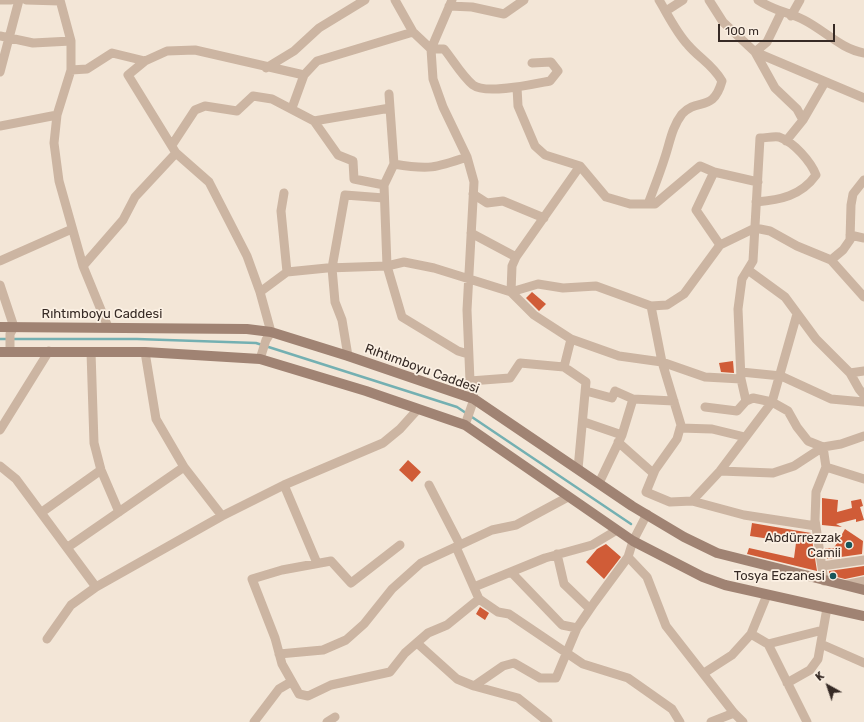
<!DOCTYPE html>
<meta charset="utf-8">
<style>
body{margin:0}
#map{position:relative;width:864px;height:722px;overflow:hidden;background:#f3e6d7;font-family:Rubik,sans-serif}
canvas{display:block}
.north{position:absolute;left:808px;top:666px;width:40px;height:40px;-webkit-text-stroke:3px #fbf0e3;paint-order:stroke;rotate:320deg;font-size:11px;font-weight:700;line-height:16px;text-align:center;color:#362a25}
.north::after{content:'';display:block;margin:auto;width:14px;height:18px;background:#362a25;clip-path:polygon(50% 0,100% 100%,50% 72%,0 100%)}
.scale{position:absolute;left:718px;top:24px;width:117px;height:18px;box-sizing:border-box;border:2px solid #362a25;border-top:0;padding-left:5px;font-size:12px;line-height:14px;white-space:nowrap;color:#362a25;-webkit-text-stroke:3px #fbf0e3;paint-order:stroke}
</style>
<div id="map">
<canvas width="864" height="722"></canvas>
<div class="north">K</div>
<div class="scale">100 m</div>
</div>
<script>
const c = document.querySelector('canvas').getContext('2d');
c.lineJoin = 'round';
function trace(path, color, width, dash) { c.strokeStyle = color; c.lineWidth = width; c.lineCap = dash ? 'butt' : 'round'; c.setLineDash(dash || []); c.stroke(path); }
function fill(path, color) { c.fillStyle = color; c.fill(path, 'evenodd'); }
function write(font, color, halo, rows, align = 'center') {
  c.font = font + ' Rubik,sans-serif'; c.lineWidth = 3.5; c.setLineDash([]); c.textBaseline = 'middle'; c.strokeStyle = halo; c.fillStyle = color; for (const [text, x, y, turn = 0] of rows) {
    c.save(); c.translate(x, y); c.rotate((+turn || 0) * Math.PI / 180); c.textAlign = isNaN(turn) ? turn : align; if (halo) c.strokeText(text, 0, 0); c.fillText(text, 0, 0); c.restore();
  }
}
trace(new Path2D(`
 M0 339H7
 M12 339H137L256 343 457 407 631 524`), '#74b0b2', 2.5);
fill(new Path2D(`
 M532 292 546 304 539 311 526 298Z
 M733 361 734 373 721 372 719 363Z
 M408 460 421 472 412 482 399 470Z
 M822 498 838 500 837 512 852 508 851 501 861 499 863 506 860 507 864 520 856 522V519L836 524 842 527 822 525Z
 M752 523 811 533 817 571 747 554 749 548 794 558 796 543 750 536Z
 M845 529 863 541 862 554 827 559 825 548H834Z
 M606 544 621 557 604 579 586 562 597 549Z
 M864 566V575L845 579 829 575V571Z
 M480 607 489 613 485 620 476 614Z`), '#d05c37');
trace(new Path2D(`
 M0 0H11
 M26 0 60 1
 M60 0 71 41V70L57 115 54 143 59 181 83 266 108 327
 M395 0 413 32 431 49H444C453 60 462 76 473 85 486 95 534 84 550 81L558 71 551 62 532 63
 M452 0 431 49 433 79 443 107 467 157 474 182 467 310 470 381 474 399 465 425
 M709 0 723 22 755 52 864 98
 M758 0C774 11 788 12 804 20 824 30 841 49 864 53
 M449 6 472 7 504 14 524 0
 M666 11 683 0
 M781 13 767 42 755 52 775 88 797 109 803 120
 M791 16 800 0
 M0 36 33 43 71 41
 M266 68 294 51 319 28 365 0
 M71 70 87 69 112 53 145 61
 M0 72 19 0
 M517 87 518 106 535 146 545 155 580 166 606 197 630 204H655L700 166 714 172 758 182
 M389 94 394 164
 M292 108 304 75 317 61 413 32
 M314 121 390 108
 M0 126 57 115
 M786 141 803 120 825 82
 M172 145 195 110 205 106 237 111 253 96 272 99 314 121 338 155 353 161 354 179 384 185
 M467 157C435 168 429 170 394 164L384 185 387 266 402 317 458 351 468 354
 M580 166 516 257 512 266 511 292 538 284 563 288 596 286 651 306 667 305 684 294 720 245 755 228 770 231 797 246 831 260 864 297
 M714 172 696 210 720 245
 M284 193 281 211 287 272
 M473 194 487 203 503 201 544 218
 M648 204C654 188 660 173 665 157 670 142 672 127 682 114 698 97 713 113 722 81 712 64 700 59 688 45 676 32 668 15 659 0
 M471 233 516 257
 M850 235 864 238
 M831 260 843 250 850 240 851 205 853 194 864 180
 M0 261 72 229
 M83 266 123 220 135 197 176 153
 M748 270 785 297 816 339 850 373 859 389 864 395
 M0 285 14 327 10 334V351
 M260 292 287 272 327 268 387 266 404 262 434 268 511 292 534 315 571 339 619 356 662 362 705 377 741 379
 M651 306 662 362 681 425 677 439 655 470 646 492 670 502 692 501 720 471 772 402 797 314
 M91 352 94 443 101 470 119 512
 M145 352 156 419 184 467 222 516
 M348 356 342 320 335 302 332 268 345 195 384 198
 M260 359 266 340 271 332 260 292 247 256 209 182 176 153 128 75 145 61 167 51 195 50 304 75
 M564 367 571 339
 M741 372 781 376 831 399 864 402
 M850 373 864 371
 M470 381 510 378 520 363 564 367 586 382 578 469
 M586 391 612 398 615 391 633 399 674 401
 M746 401 741 379 738 309 742 279 753 261 760 138C766 138 774 136 779 137 794 142 811 162 816 175 801 196 780 200 756 202
 M705 407 737 411 746 401 753 398 772 402 788 411 797 427 808 441 823 447 826 467 864 479
 M584 422 622 435
 M680 428 712 429 745 437
 M0 430 49 351
 M618 442 653 473
 M0 466 16 479 96 587
 M720 471 773 473 794 466 823 447 841 444 864 436
 M599 483 622 435 633 399
 M284 485 317 563
 M429 485 460 545
 M692 501 744 515 816 526
 M42 512 101 470
 M400 545 351 583 331 561 282 570 252 579 275 638 282 664 299 694 308 696 331 685 390 672 405 653 428 633 447 625 479 599
 M68 547 184 467
 M456 547 479 599 498 612 509 614 583 664 628 678 672 709 680 722
 M557 554 564 584 590 609
 M628 557 647 577 666 626 734 713 743 722
 M822 566 864 560
 M511 572 562 625 577 628
 M824 581 815 520 816 492 826 467
 M844 585 864 581
 M474 587 545 558 592 545 617 530
 M751 634 768 644 807 722
 M47 639 71 605 96 587 222 516 284 485 383 443 400 429 418 409
 M417 643 457 679 474 686 518 698 548 722
 M768 644 823 630
 M821 644 864 663
 M279 654 323 650 346 640 364 624 392 589 421 563 492 530 516 525 568 497
 M704 673 732 655 751 634 767 595
 M787 683 810 670 818 659 827 608
 M474 686 503 666 514 663 540 678H556L577 628 594 603 628 557 633 541 647 514
 M254 722 279 689 291 682
 M327 722 335 717
 M711 722 734 713`), '#ccb5a2', 9);
trace(new Path2D(`
 M0 327 247 329 271 332 348 356 474 399 632 506 684 537 717 553 864 590
 M0 352H145L260 359 366 391 465 425 633 541 703 577 725 585 864 616`), '#a08373', 10);
for (const [x, y, r, color] of [
 [849,545,4,"#17565a"],
 [833,576,4,"#17565a"]
]) { const dot = new Path2D(); dot.arc(x, y, r, 0, 2 * Math.PI); c.fillStyle = color; c.fill(dot); trace(dot, '#fbf0e3', 1.5); }
write('13px', '#362a25', '#fbf0e3', [
 ["Rıhtımboyu Caddesi",102,314],
 ["Rıhtımboyu Caddesi",422,369,20]
]);
write('13px', '#362a25', '#fbf0e3', [
 ["Abdürrezzak",841,538],
 ["Camii",841,553],
 ["Tosya Eczanesi",825,576]
], 'right');
</script>
